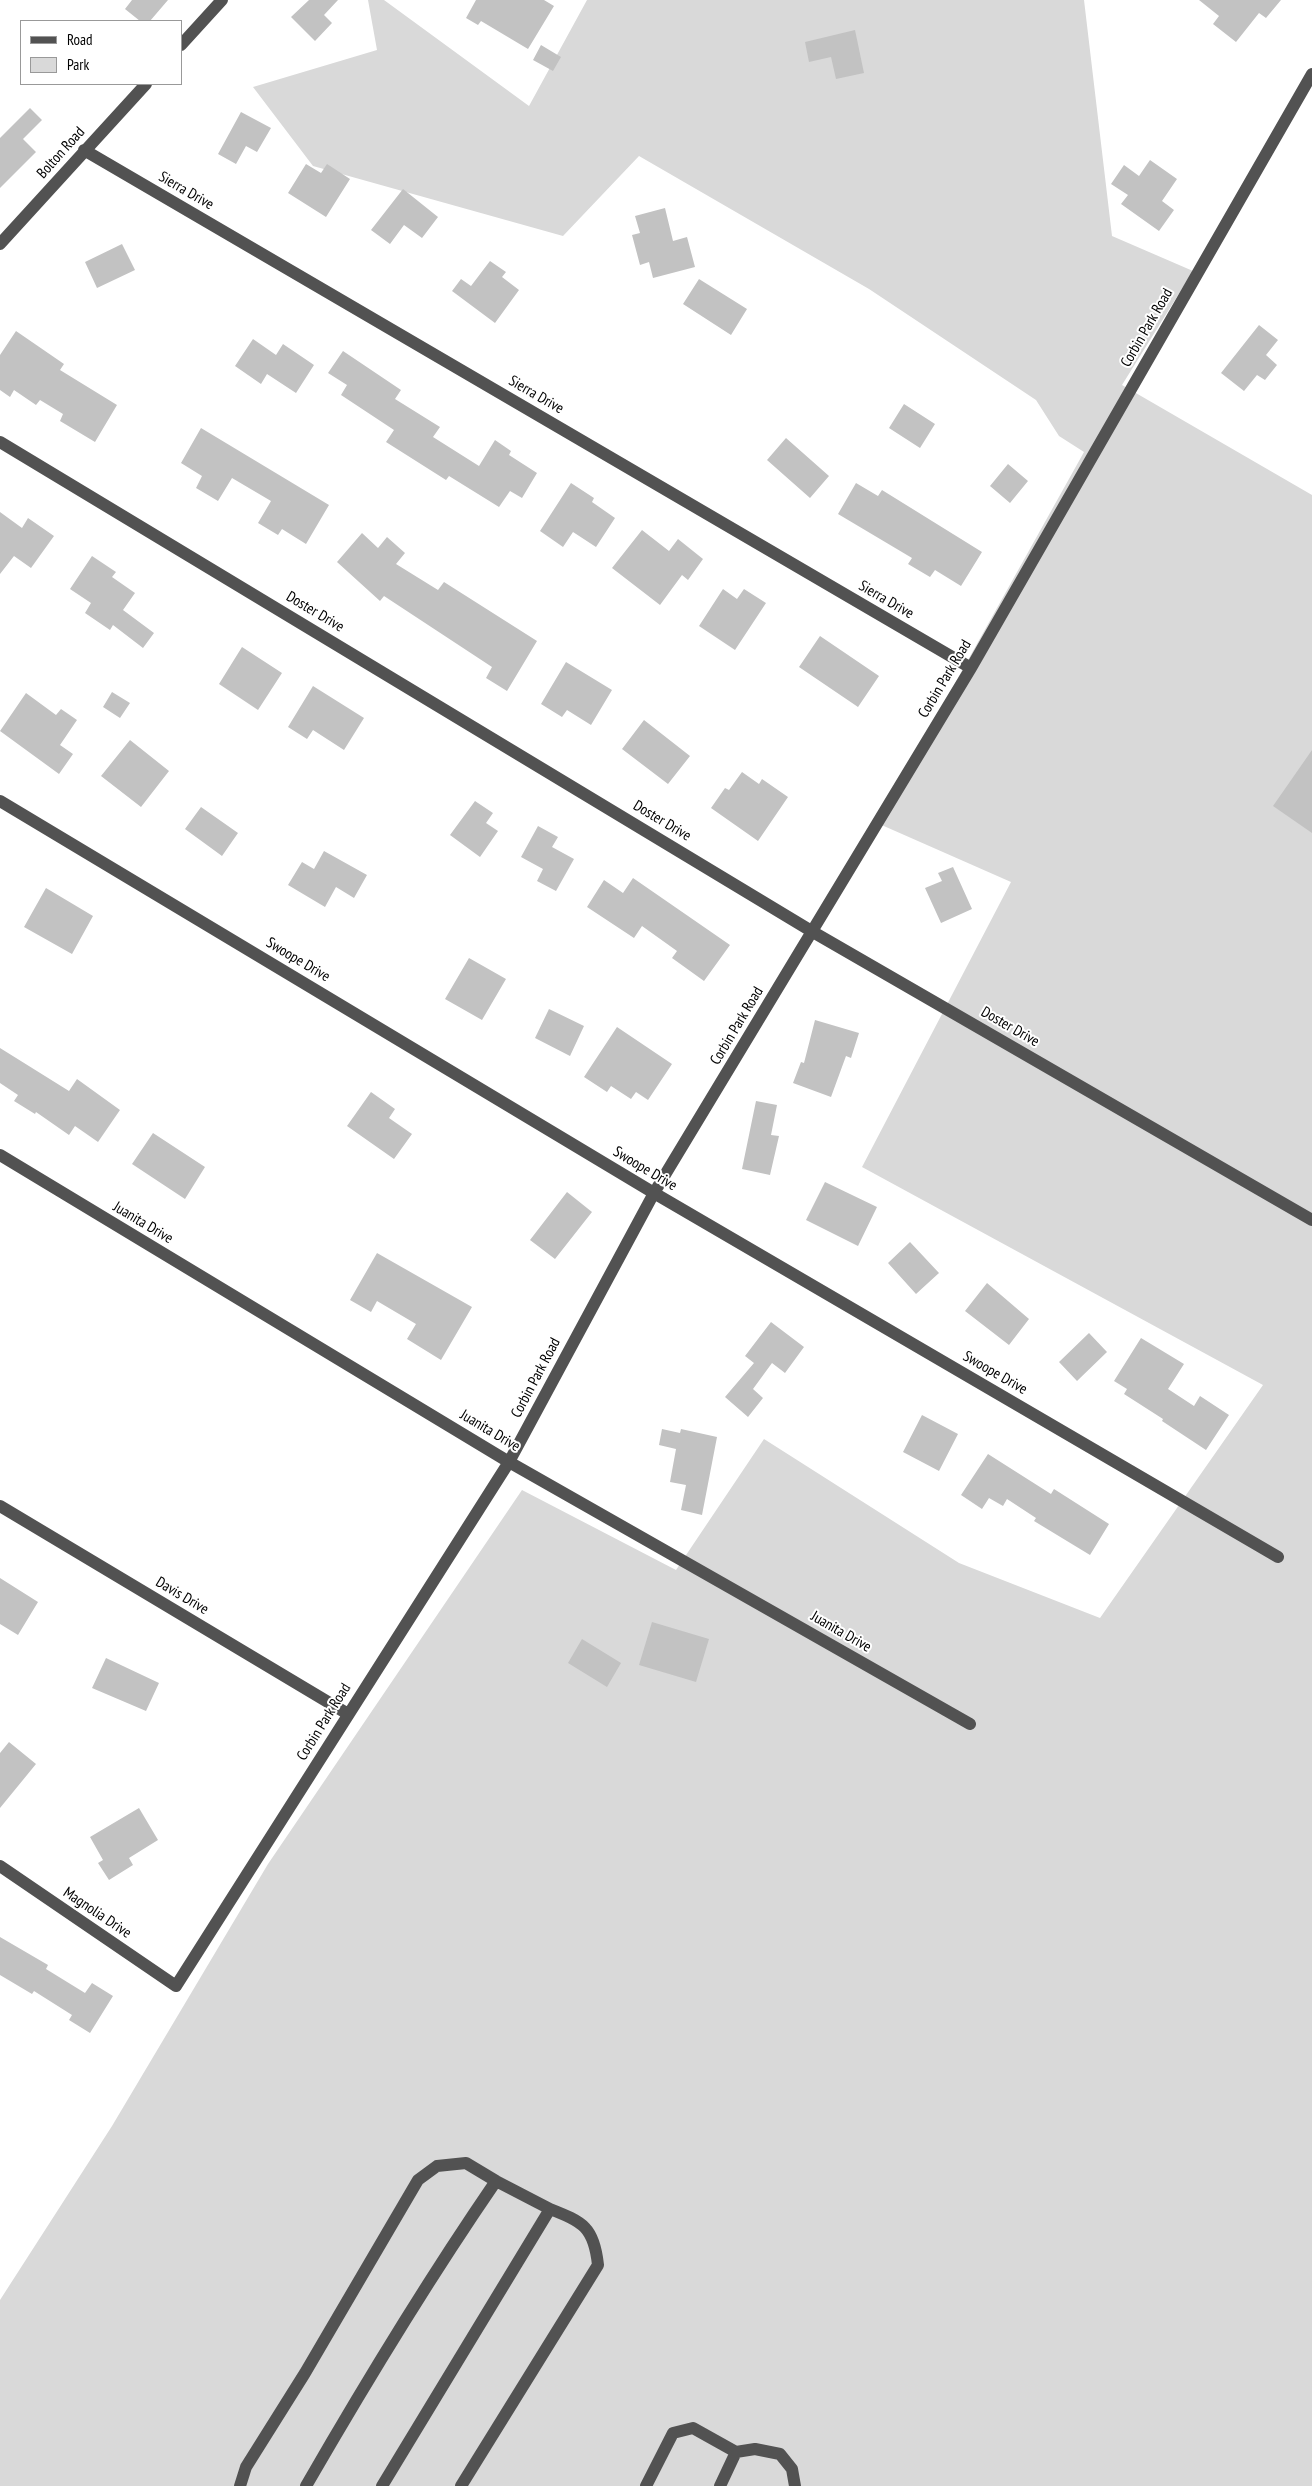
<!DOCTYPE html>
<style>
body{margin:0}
#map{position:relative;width:1312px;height:2486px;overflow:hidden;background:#fff;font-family:"PT Sans Narrow",sans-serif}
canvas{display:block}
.legend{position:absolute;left:20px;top:20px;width:162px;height:65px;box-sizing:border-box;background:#fff;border:1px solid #999;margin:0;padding:6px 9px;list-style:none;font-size:15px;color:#000}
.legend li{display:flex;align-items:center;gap:10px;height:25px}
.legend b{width:25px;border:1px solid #999}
</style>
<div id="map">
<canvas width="1312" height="2486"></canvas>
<ul class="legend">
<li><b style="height:6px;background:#525252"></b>Road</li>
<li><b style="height:14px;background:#d9d9d9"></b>Park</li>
</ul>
</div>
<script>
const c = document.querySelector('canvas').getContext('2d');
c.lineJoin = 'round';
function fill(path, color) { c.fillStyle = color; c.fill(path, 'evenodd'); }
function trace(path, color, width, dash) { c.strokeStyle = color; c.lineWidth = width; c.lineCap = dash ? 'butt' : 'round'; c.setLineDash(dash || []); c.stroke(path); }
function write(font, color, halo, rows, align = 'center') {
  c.font = font + ' "PT Sans Narrow",sans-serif'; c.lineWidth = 4; c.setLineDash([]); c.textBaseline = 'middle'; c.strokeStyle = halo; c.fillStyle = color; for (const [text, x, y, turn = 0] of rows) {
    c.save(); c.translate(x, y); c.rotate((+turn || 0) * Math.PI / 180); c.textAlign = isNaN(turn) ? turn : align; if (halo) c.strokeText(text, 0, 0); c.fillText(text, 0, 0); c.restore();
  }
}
fill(new Path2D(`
 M368 0H384L529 106 587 0H1084L1112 236 1193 271 1122 385 1312 495V2486H0V2300L112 2126 268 1864 522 1490 676 1570 764 1439 959 1563 1100 1618 1263 1385 862 1167 1011 882 877 823 1084 452 1059 436 1036 400 869 289 639 156 563 236 313 166 253 87 377 50Z`), '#d9d9d9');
fill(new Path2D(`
 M132 0H168L150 21H140L125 9Z
 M309 0H338L324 15 332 23 315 41 291 17Z
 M476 0H544L554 6 528 49 481 21 478 25 466 18Z
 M1199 0H1281L1266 18 1259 13 1236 42 1213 24 1219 16Z
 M855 30 864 73 836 79 831 57 809 62 805 42Z
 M541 45 561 57 553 71 533 60Z
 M30 108 42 120 23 139 36 152 0 188V138Z
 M241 112 271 128 257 152 246 146 236 164 218 154Z
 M1150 160 1177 179 1162 201 1174 210 1159 231 1121 204 1128 195 1111 184 1124 165 1139 176Z
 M306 164 321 173 327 164 350 179 326 217 288 193Z
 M403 189 438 217 422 238 404 225 390 244 371 230Z
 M665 208 673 241 687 237 695 267 653 278 649 262 640 265 632 235 640 233 635 216Z
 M122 244 135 270 97 288 85 262Z
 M490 261 506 272 502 277 519 290 495 323 452 291 461 279 471 286Z
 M699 279 747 309 731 335 683 304Z
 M1259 325 1278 340 1266 355 1277 365 1265 380 1257 375 1244 391 1221 373Z
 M16 331 64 364 60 370 117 405 95 442 60 421 63 414 40 400 36 405 14 390 10 397 0 390V355Z
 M253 339 276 355 283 344 314 365 296 393 267 374 261 384 235 366Z
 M343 351 401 390 395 399 440 427 433 437 479 466 495 440 511 451 509 455 537 473 522 498 510 491 499 507 449 476 446 480 386 442 394 430 341 395 347 385 328 373Z
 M904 404 935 424 920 448 889 428Z
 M201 428 329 505 306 544 282 529 278 535 258 523 271 501 232 478 218 501 196 488 202 476 181 463Z
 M786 438 829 476 810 498 767 460Z
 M1008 464 1028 481 1010 503 990 486Z
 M571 483 594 498 592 502 615 518 596 547 573 532 563 547 540 531Z
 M856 483 878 496 882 490 982 552 961 586 935 570 930 577 908 564 912 558 838 514Z
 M0 512 22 528 28 518 54 536 31 568 14 556 0 574Z
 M642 530 669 551 678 539 703 559 688 580 682 575 660 605 612 568Z
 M362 533 378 548 387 537 405 553 396 564 438 590 444 582 537 641 507 691 486 678 492 667 384 596 380 601 337 562Z
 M92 556 116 572 112 577 135 593 123 610 154 633 143 648 113 625 110 630 85 613 91 603 70 589Z
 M723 589 737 599 744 589 766 603 735 650 699 626Z
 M820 636 879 676 858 707 799 667Z
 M242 647 282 673 258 710 219 684Z
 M566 662 612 690 591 725 567 710 562 717 541 704Z
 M313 686 364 718 344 750 313 730 307 739 288 727Z
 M112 692 130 703 120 718 103 707Z
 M26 693 56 715 61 709 77 720 60 745 73 754 59 774 0 731Z
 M644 720 690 756 668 784 622 749Z
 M130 740 169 771 141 807 101 776Z
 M1312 750V833L1273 806Z
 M742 772 759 784 762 779 788 797 758 841 711 808 725 788 729 790Z
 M475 801 493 813 486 823 498 831 480 857 450 835Z
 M201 807 238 833 222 856 185 829Z
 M538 826 558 837 552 847 574 859 556 891 537 881 543 869 521 857Z
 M324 851 367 875 354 898 336 887 325 907 288 885 302 862 314 869Z
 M953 867 972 909 941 923 925 888 942 881 938 873Z
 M633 878 730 945 704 981 672 958 677 951 642 926 634 938 587 907 604 880 623 893Z
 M46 888 93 916 72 954 24 927Z
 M469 958 506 979 482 1020 445 999Z
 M549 1009 584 1026 570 1056 535 1038Z
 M815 1020 859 1033 851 1058 846 1056 831 1097 793 1083 801 1062 804 1063Z
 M617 1027 672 1064 648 1100 636 1092 631 1099 611 1086 607 1092 584 1077Z
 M0 1048 69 1091 77 1079 120 1110 98 1142 75 1126 69 1135 36 1112 35 1114 14 1101 18 1095 0 1083Z
 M371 1092 395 1109 389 1118 412 1134 394 1159 347 1126Z
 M756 1101 777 1105 771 1135 779 1136 770 1175 742 1169Z
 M153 1133 205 1167 185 1199 132 1164Z
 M825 1182 877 1207 858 1246 806 1220Z
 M567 1192 592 1212 555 1259 530 1240Z
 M910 1242 939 1273 916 1294 888 1263Z
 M377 1253 472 1307 441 1360 407 1339 416 1324 377 1301 371 1312 350 1300Z
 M987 1283 1029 1319 1009 1345 965 1311Z
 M771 1322 804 1347 785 1373 772 1363 753 1389 763 1398 748 1417 725 1397 754 1363 745 1356Z
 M1089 1333 1107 1352 1077 1381 1059 1362Z
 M1141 1338 1184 1364 1168 1389 1194 1406 1200 1396 1229 1415 1206 1450 1162 1421 1163 1419 1124 1394 1127 1389 1114 1381Z
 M922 1415 958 1434 939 1471 903 1452Z
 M662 1429 680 1433 681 1429 717 1437 702 1515 681 1510 686 1485 670 1482 676 1449 659 1445Z
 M988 1454 1051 1494 1054 1489 1109 1524 1090 1555 1034 1521 1036 1518 1007 1499 1003 1506 989 1498 982 1509 961 1495Z
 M0 1578 38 1602 18 1635 0 1624Z
 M652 1622 709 1639 696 1682 639 1665Z
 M582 1639 621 1663 607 1687 568 1663Z
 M106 1658 159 1683 146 1711 92 1688Z
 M9 1742 36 1764 0 1808V1753Z
 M139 1808 158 1840 129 1858 133 1865 109 1880 98 1863 103 1860 90 1837Z
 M0 1937 48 1965 46 1969 85 1993 92 1983 113 1996 90 2033 69 2020 72 2015 34 1991 32 1994 0 1975Z`), '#c2c2c2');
trace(new Path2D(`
 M181 45 222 0
 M84 150 971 668
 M0 244 146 84
 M0 442 813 932 1312 1220
 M0 801 654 1193 1278 1557
 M0 1155 509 1462 970 1724
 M0 1506 348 1714
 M0 1866 176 1986 509 1462 654 1193 971 668 1312 74
 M240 2486 246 2467 305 2373 418 2180 437 2166 466 2163 496 2181
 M306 2486C366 2382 428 2280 496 2181L550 2209 382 2486
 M461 2486 598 2265C594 2227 583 2222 550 2209
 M646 2486 673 2433 693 2428 736 2452 755 2449 780 2454 792 2469 795 2486
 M720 2486 736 2452`), '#525252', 12);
write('15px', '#000', '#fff', [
 ["Bolton Road",61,153,-48],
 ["Sierra Drive",186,191,30],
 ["Corbin Park Road",1147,328,-60],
 ["Sierra Drive",536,395,30],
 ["Sierra Drive",886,600,30],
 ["Doster Drive",315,612,31],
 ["Corbin Park Road",945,679,-59],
 ["Doster Drive",662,821,31],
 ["Swoope Drive",298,960,31],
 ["Corbin Park Road",737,1026,-59],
 ["Doster Drive",1010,1027,30],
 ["Swoope Drive",645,1169,31],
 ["Juanita Drive",143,1223,31],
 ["Swoope Drive",995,1373,30],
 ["Corbin Park Road",536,1378,-62],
 ["Juanita Drive",490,1431,31],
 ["Davis Drive",182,1596,31],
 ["Juanita Drive",841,1632,30],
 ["Corbin Park Road",324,1722,-58],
 ["Magnolia Drive",97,1913,34]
]);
</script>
